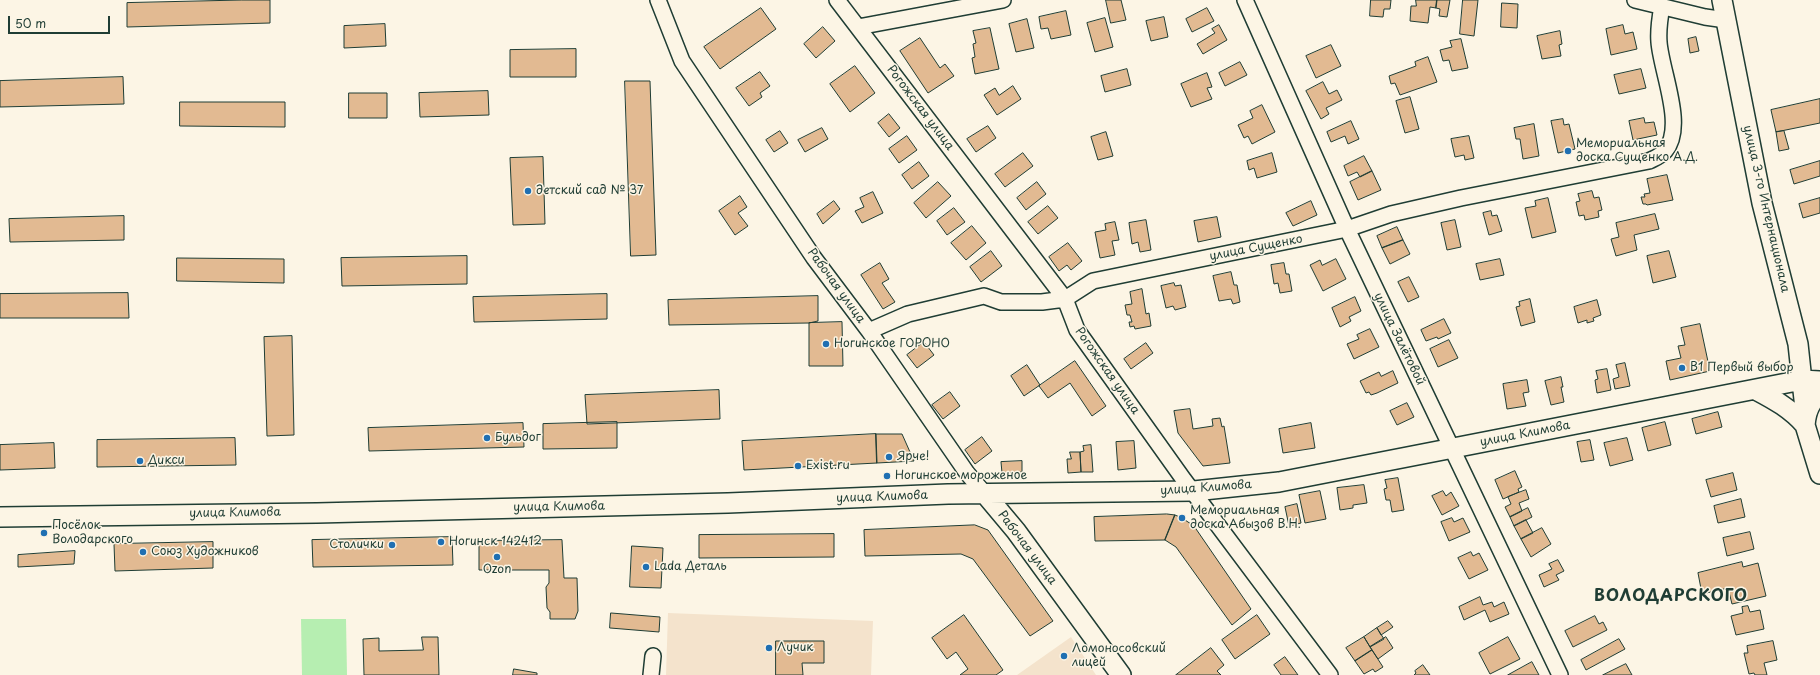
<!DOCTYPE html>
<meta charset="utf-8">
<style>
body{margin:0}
#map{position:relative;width:1820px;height:675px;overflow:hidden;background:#fcf5e5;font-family:"Playpen Sans",sans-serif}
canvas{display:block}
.scale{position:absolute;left:8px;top:16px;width:102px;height:18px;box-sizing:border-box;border:2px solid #1f3d34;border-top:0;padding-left:5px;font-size:12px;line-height:14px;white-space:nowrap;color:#1f3d34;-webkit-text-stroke:3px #fcf5e5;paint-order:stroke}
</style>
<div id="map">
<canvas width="1820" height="675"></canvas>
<div class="scale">50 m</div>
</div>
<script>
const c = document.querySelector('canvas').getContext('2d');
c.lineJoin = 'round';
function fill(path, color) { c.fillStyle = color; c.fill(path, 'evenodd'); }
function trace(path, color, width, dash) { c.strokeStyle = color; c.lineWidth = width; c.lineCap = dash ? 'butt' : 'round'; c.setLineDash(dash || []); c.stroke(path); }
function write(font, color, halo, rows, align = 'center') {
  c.font = font + ' "Playpen Sans",sans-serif'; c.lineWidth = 3; c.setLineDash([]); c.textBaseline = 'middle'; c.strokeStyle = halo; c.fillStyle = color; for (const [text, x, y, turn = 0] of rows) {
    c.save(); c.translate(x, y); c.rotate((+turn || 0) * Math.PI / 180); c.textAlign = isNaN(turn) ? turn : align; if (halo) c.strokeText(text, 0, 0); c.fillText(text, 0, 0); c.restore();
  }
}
fill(new Path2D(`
 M668 613 873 621 871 675H666Z
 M1071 637 1096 675H1017Z`), '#f4e3cc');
fill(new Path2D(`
 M301 619H346L347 675H302Z`), '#b6eeb1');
const building = new Path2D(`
 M242 0H270V23L127 27V3Z
 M1106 0H1121L1126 20 1111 23Z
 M1371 0H1391L1390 9H1384L1383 17 1370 16Z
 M1416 0H1437L1436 8 1430 7 1428 23 1410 21 1411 6H1416Z
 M1437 0H1450L1447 17 1439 16 1440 9 1436 8Z
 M1463 0H1478L1474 36 1460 34Z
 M1502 3 1518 4 1517 28 1501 27Z
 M761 8 776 29 720 69 704 47Z
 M1207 8 1214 21 1192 32 1186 19Z
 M1066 11 1071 35 1051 39 1048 28 1041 29 1039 17Z
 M1164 17 1168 37 1151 41 1146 21Z
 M1105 18 1113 47 1095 52 1087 23Z
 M1027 19 1034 48 1016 52 1009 24Z
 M385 24 386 46 344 48V26Z
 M1219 25 1227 40 1203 54 1197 44 1215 33 1212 29Z
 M1623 25 1625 34 1633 32 1637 49 1611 55 1606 29Z
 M823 27 835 41 816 58 804 44Z
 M990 28 999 69 975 74 972 58 975 57 973 44 976 43 973 31Z
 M1560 31 1562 44 1559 45 1561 56 1542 59 1537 36Z
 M1696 37 1699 51 1690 53 1688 39Z
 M920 38 940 68 945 64 954 76 928 93 900 51Z
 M1461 39 1468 68 1452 71 1449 60 1443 61 1440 50 1452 47 1450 41Z
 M1331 45 1341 66 1316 78 1306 56Z
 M576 49V77H510V50Z
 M1428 57 1437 82 1400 95 1395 83 1391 84 1389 76 1416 66 1415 62Z
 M1240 62 1247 75 1225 86 1219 73Z
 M855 66 875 93 850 112 830 84Z
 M1127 69 1131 85 1105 92 1101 76Z
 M1641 69 1646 88 1619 94 1614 75Z
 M760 72 770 86 760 93 762 97 749 106 736 88Z
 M1207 73 1212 87 1207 88 1212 99 1191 107 1181 84Z
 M123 77 124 104 0 107V81Z
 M625 81H650L656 255 631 256Z
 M1323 82 1329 94 1337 90 1342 100 1326 108 1329 114 1321 119 1306 91Z
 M1013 86 1021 99 997 115 984 95 995 88 999 95Z
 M488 91 489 115 420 117 419 93Z
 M349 93H387V118H349Z
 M1410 97 1419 129 1405 133 1396 101Z
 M1820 99V123L1776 132 1771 110Z
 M180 102H285V127L180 126Z
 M1262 105 1275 132 1252 144 1248 136 1244 138 1238 125 1253 118 1250 111Z
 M889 114 900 128 889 137 878 123Z
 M1644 118 1645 123 1654 122 1657 135 1633 140 1629 121Z
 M1563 119 1564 125 1569 124 1575 149 1558 153 1551 121Z
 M1351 121 1359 139 1348 144 1345 136 1331 142 1327 132Z
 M1534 124 1539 156 1523 159 1520 139H1516L1514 128Z
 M988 126 996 138 976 152 967 139Z
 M822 128 828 139 805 152 798 140Z
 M780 131 788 143 774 152 766 140Z
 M1784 131 1789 149 1779 151 1776 132Z
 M1106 132 1113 156 1098 160 1091 137Z
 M907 136 917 150 899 163 889 149Z
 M1469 136 1474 158 1465 160 1464 155 1455 157 1451 139Z
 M1023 153 1033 166 1005 187 995 174Z
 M1272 153 1277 172 1257 178 1254 168 1249 170 1247 161Z
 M1364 156 1372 171 1360 177 1357 172 1348 176 1344 166Z
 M543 157 545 224 513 225 510 158Z
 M1820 161V176L1794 184 1790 170Z
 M919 162 929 176 912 189 902 175Z
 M1372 171 1381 190 1358 200 1350 182Z
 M1667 175 1673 200 1647 205 1646 204H1643L1641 197H1645L1644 194 1650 193 1647 179Z
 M938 182 951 196 926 218 914 203Z
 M1037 182 1046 194 1026 210 1017 198Z
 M1592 191 1594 198 1599 197 1602 210 1598 211 1599 217 1585 220 1584 215 1579 216 1576 202 1580 201 1578 194Z
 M873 192 883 213 862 223 855 211 864 207 860 198Z
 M740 196 747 207 738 213 748 226 735 235 719 211Z
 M1548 198 1556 232 1532 238 1525 208 1536 206 1535 201Z
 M1820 198V213L1803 218 1799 204Z
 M834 201 840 209 823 224 817 214Z
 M1311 201 1317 215 1293 226 1286 213Z
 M1048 206 1058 218 1038 234 1028 222Z
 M954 208 965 222 947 235 937 221Z
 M1491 211 1492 216 1497 215 1502 231 1489 235 1483 213Z
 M1655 214 1659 229 1634 235 1637 250 1616 256 1611 239 1619 237 1616 223Z
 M124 216V240L10 242 9 219Z
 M1217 217 1221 237 1198 242 1194 221Z
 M1146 220 1151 250 1140 252 1138 242 1132 244 1129 223Z
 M1455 220 1461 247 1447 250 1441 223Z
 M1115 222 1119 240 1112 241 1115 255 1100 258 1095 232 1106 230 1105 224Z
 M972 226 986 243 966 260 951 243Z
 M1397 227 1403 240 1382 248 1377 236Z
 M1403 240 1410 254 1390 264 1382 248Z
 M1068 243 1082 261 1071 270 1067 265 1059 271 1049 257Z
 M991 251 1002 266 981 282 970 267Z
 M1669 251 1676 277 1653 283 1647 256Z
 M467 256V284L342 286 341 258Z
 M177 258 284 259V283L177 281Z
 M1336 259 1346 279 1323 291 1310 265 1320 260 1322 265Z
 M1500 259 1504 275 1480 280 1476 264Z
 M880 263 889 279 882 283 895 302 883 309 861 275Z
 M1284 263 1286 274H1289L1292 291 1280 293 1278 283 1274 284 1271 265Z
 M1231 272 1234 285H1237L1240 302 1233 304 1231 299 1219 301 1213 276Z
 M1409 277 1419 297 1408 302 1398 282Z
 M1174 283 1175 286 1181 285 1186 307 1175 310 1173 306 1166 308 1161 286Z
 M1142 289 1146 314 1149 313 1151 326 1135 329 1134 326 1130 327 1129 322H1132L1130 315H1127L1125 305 1132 304 1130 292Z
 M128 293 129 318H0V294Z
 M607 294V319L474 322 473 297Z
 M818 296V321L809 323 669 325 668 300Z
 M1355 297 1361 311 1349 317 1351 321 1340 327 1332 308Z
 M1530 299 1535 322 1521 326 1516 307 1520 306 1519 302Z
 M1597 300 1601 315 1593 318 1594 321 1587 323V320L1578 323 1574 307Z
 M1444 319 1451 333 1438 339 1437 337 1426 341 1421 330Z
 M842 322 843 366H809V323Z
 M1700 324 1710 371 1670 380 1666 361 1681 358 1678 346 1685 345 1681 328Z
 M1370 329 1379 347 1354 359 1347 344 1359 339 1357 335Z
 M292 336 294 435 267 436 264 337Z
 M1449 340 1458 358 1438 367 1430 349Z
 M924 342 934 355 917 368 907 355Z
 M1146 343 1153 353 1131 369 1124 359Z
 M1075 361 1106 406 1092 416 1070 383 1048 398 1039 386Z
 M1625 363 1630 386 1615 389 1613 379 1619 377 1616 365Z
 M1027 365 1040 385 1024 396 1011 376Z
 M1607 369 1611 390 1597 393 1595 380 1598 379 1596 371Z
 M1393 371 1398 383 1377 393 1371 395 1369 392 1366 393 1360 381 1379 372 1381 376Z
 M1561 377 1563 387H1561L1564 402 1551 405 1545 381Z
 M1527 380 1529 392 1523 393 1526 406 1507 409 1503 384Z
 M719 390 720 419 587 424 585 395Z
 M950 392 960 406 943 419 932 405Z
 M1407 403 1414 417 1397 425 1390 411Z
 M1190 409 1193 429 1213 426 1212 419 1220 418 1222 427 1224 426 1230 463 1203 466 1178 433 1174 411Z
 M1718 412 1722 427 1696 434 1692 419Z
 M617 422V448L543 449V424Z
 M1665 422 1671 445 1648 451 1642 428Z
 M523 423 524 447 369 451 368 428Z
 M1311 423 1315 448 1283 453 1279 429Z
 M876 434 877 463 744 470 742 441Z
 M876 434H902L914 461 877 463Z
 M982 437 992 451 975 464 965 450Z
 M235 438 236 465 97 467V440Z
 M1627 438 1633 460 1610 466 1604 443Z
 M1590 440 1594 460 1581 462 1577 442Z
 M1134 441 1136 468 1118 470 1116 442Z
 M54 443 55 468 0 470V445Z
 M1091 445 1093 472H1081L1080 452 1084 451 1083 446Z
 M1070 452H1080L1081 472 1068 473 1067 459H1071Z
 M1022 461V472L1002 473 1001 462Z
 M1515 471 1522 487 1518 489 1519 492 1503 499 1495 480Z
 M1733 473 1737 490 1711 497 1706 480Z
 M1398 478 1404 510 1392 512 1390 500H1386L1384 489 1387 488 1385 480Z
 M1364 485 1367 503 1353 505V508L1340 510 1337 488Z
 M1526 490 1529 499 1519 503 1522 511 1510 517 1505 507 1511 504 1508 497Z
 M1320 491 1326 519 1305 523 1299 495Z
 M1443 491 1446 496 1451 492 1459 506 1442 515 1432 496Z
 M1741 499 1745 517 1718 523 1714 506Z
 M1297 504 1301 523 1289 526 1285 507Z
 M1528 508 1532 517 1514 526 1510 517Z
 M1167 514 1175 515 1165 540 1095 541 1094 517Z
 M1175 515 1182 518 1194 526 1251 609 1232 625 1176 547 1165 540Z
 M1452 518 1454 522 1463 518 1470 532 1449 541 1441 522Z
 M1526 520 1533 533 1521 539 1514 526Z
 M975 525 988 530 1053 621 1030 636 973 559 961 554 865 556 864 530Z
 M1542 528 1551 544 1531 557 1521 539Z
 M1750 532 1754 549 1727 556 1723 538Z
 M834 534V557L699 558V535Z
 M452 537 453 565 313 567 312 540Z
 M562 540 564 578H577L578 611 575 619H550V612L547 608 546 587 549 583V570H479V541Z
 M213 542V568L115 571 114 544Z
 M632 546 663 548 661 588 630 587Z
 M75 551 74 564 18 567V555Z
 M1471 552 1473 556 1479 553 1488 570 1469 579 1458 558Z
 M1558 560 1564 571 1556 575 1559 580 1544 587 1539 575 1552 569 1549 564Z
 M1742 562 1743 567 1758 563 1766 596 1732 604 1728 588 1702 594 1698 573Z
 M1480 597 1483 605 1492 602 1494 607 1504 602 1509 614 1490 622 1485 610 1464 620 1459 607Z
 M1748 606 1750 612 1760 610 1764 629 1736 635 1731 616 1743 613 1742 607Z
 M611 613 660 617 659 632 610 628Z
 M964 615 1003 670 996 675H960L968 669 956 652 947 659 932 638Z
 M1257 615 1270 634 1235 659 1222 640Z
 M1595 616 1599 624 1603 622 1607 630 1573 647 1565 631Z
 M1388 621 1393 627 1381 635 1377 628Z
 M1377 628 1384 639 1370 647 1364 637Z
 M422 637H438L439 675H364L363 639 379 638V651L423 650Z
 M1364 637 1372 650 1355 661 1346 648Z
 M1386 637 1393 648 1378 659 1370 647Z
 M1508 637 1520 659 1490 674 1479 653Z
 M1619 639 1625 649 1586 670 1581 660Z
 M776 641H824V663H802L803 675H776Z
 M1773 641 1777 660 1764 663 1767 675H1755L1754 673 1749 674 1744 653H1748L1747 646Z
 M1211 648 1224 665 1217 671 1221 675H1176Z
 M1372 650 1383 667 1375 672 1373 669 1364 674 1355 661Z
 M1285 657 1298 675H1281L1274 665Z
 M1532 662 1539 675H1508Z
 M1626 664 1632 675H1603Z
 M1423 665 1430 675H1414L1416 673 1415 671Z
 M514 669 537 673V675H513Z`);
fill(building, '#e2ba92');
trace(building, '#1f3d34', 1);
const minor = new Path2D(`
 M658 0 682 61 814 258 869 331 967 473 985 494
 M837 0 1065 299 1077 330 1184 480 1330 675
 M1245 0 1347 229 1560 675
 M1635 0 1705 17 1726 20
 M858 27 1003 0
 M869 331 908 314 984 296 1001 302H1042L1065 299 1093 281 1347 229 1391 214 1461 198 1649 161C1655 158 1661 156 1665 151 1686 127 1661 71 1659 42 1658 30 1660 17 1662 6
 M651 675 653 656`);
const major = new Path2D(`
 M1722 0 1762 203 1798 344 1806 418
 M1756 390C1775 400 1791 409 1805 425
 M1820 394C1810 401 1806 413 1805 425L1820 474
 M985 494 1016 531 1121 675
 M0 517 317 513 728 503 948 494 1194 491 1279 482 1802 380 1820 381`);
trace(minor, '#1f3d34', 18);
trace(major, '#1f3d34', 22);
trace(minor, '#fcf5e5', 15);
trace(major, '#fcf5e5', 19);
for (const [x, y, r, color] of [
 [1568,151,4,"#1f6fb2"],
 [528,191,4,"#1f6fb2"],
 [826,344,4,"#1f6fb2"],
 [1682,368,4,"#1f6fb2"],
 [487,438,4,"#1f6fb2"],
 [889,457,4,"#1f6fb2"],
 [140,461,4,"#1f6fb2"],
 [798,466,4,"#1f6fb2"],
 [887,476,4,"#1f6fb2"],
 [1182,518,4,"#1f6fb2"],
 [44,533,4,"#1f6fb2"],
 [441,542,4,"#1f6fb2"],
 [392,545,4,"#1f6fb2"],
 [143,552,4,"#1f6fb2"],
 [497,557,4,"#1f6fb2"],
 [646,567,4,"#1f6fb2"],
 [769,648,4,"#1f6fb2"],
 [1064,656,4,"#1f6fb2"]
]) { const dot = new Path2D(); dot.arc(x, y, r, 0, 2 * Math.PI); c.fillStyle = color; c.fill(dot); trace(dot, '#fcf5e5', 1.5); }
write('12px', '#1f3d34', '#fcf5e5', [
 ["Рогожская улица",920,108,53],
 ["улица 3-го Интернационала",1766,209,77],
 ["улица Сущенко",1256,248,-11],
 ["Рабочая улица",836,286,54],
 ["улица Залётовой",1399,339,64],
 ["Рогожская улица",1107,371,55],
 ["улица Климова",1525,434,-11],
 ["улица Климова",1206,488,-4],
 ["улица Климова",882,497,-2],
 ["улица Климова",559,507,-1],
 ["улица Климова",235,513,-1],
 ["Рабочая улица",1027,548,53]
]);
write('12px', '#1f3d34', '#fcf5e5', [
 ["Мемориальная",1576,144],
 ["доска Сущенко А.Д.",1576,158],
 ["детский сад № 37",536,191],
 ["Ногинское ГОРОНО",834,344],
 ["В1 Первый выбор",1690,368],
 ["Бульдог",495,438],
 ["Ярче!",897,457],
 ["Дикси",148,461],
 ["Exist.ru",806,466],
 ["Ногинское мороженое",895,476],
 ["Мемориальная",1190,511],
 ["доска Абызов В.Н.",1190,525],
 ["Посёлок",52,526],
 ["Володарского",52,540],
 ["Ногинск 142412",449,542],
 ["Столички",384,545,"right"],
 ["Союз Художников",151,552],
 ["Lada Деталь",654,567],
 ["Ozon",497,570,"center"],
 ["Лучик",777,648],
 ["Ломоносовский",1072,649],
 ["лицей",1072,663]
], 'left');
c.letterSpacing = '1px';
write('bold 16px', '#1f3d34', '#fcf5e5', [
 ["ВОЛОДАРСКОГО",1671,597]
]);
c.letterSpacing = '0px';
</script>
